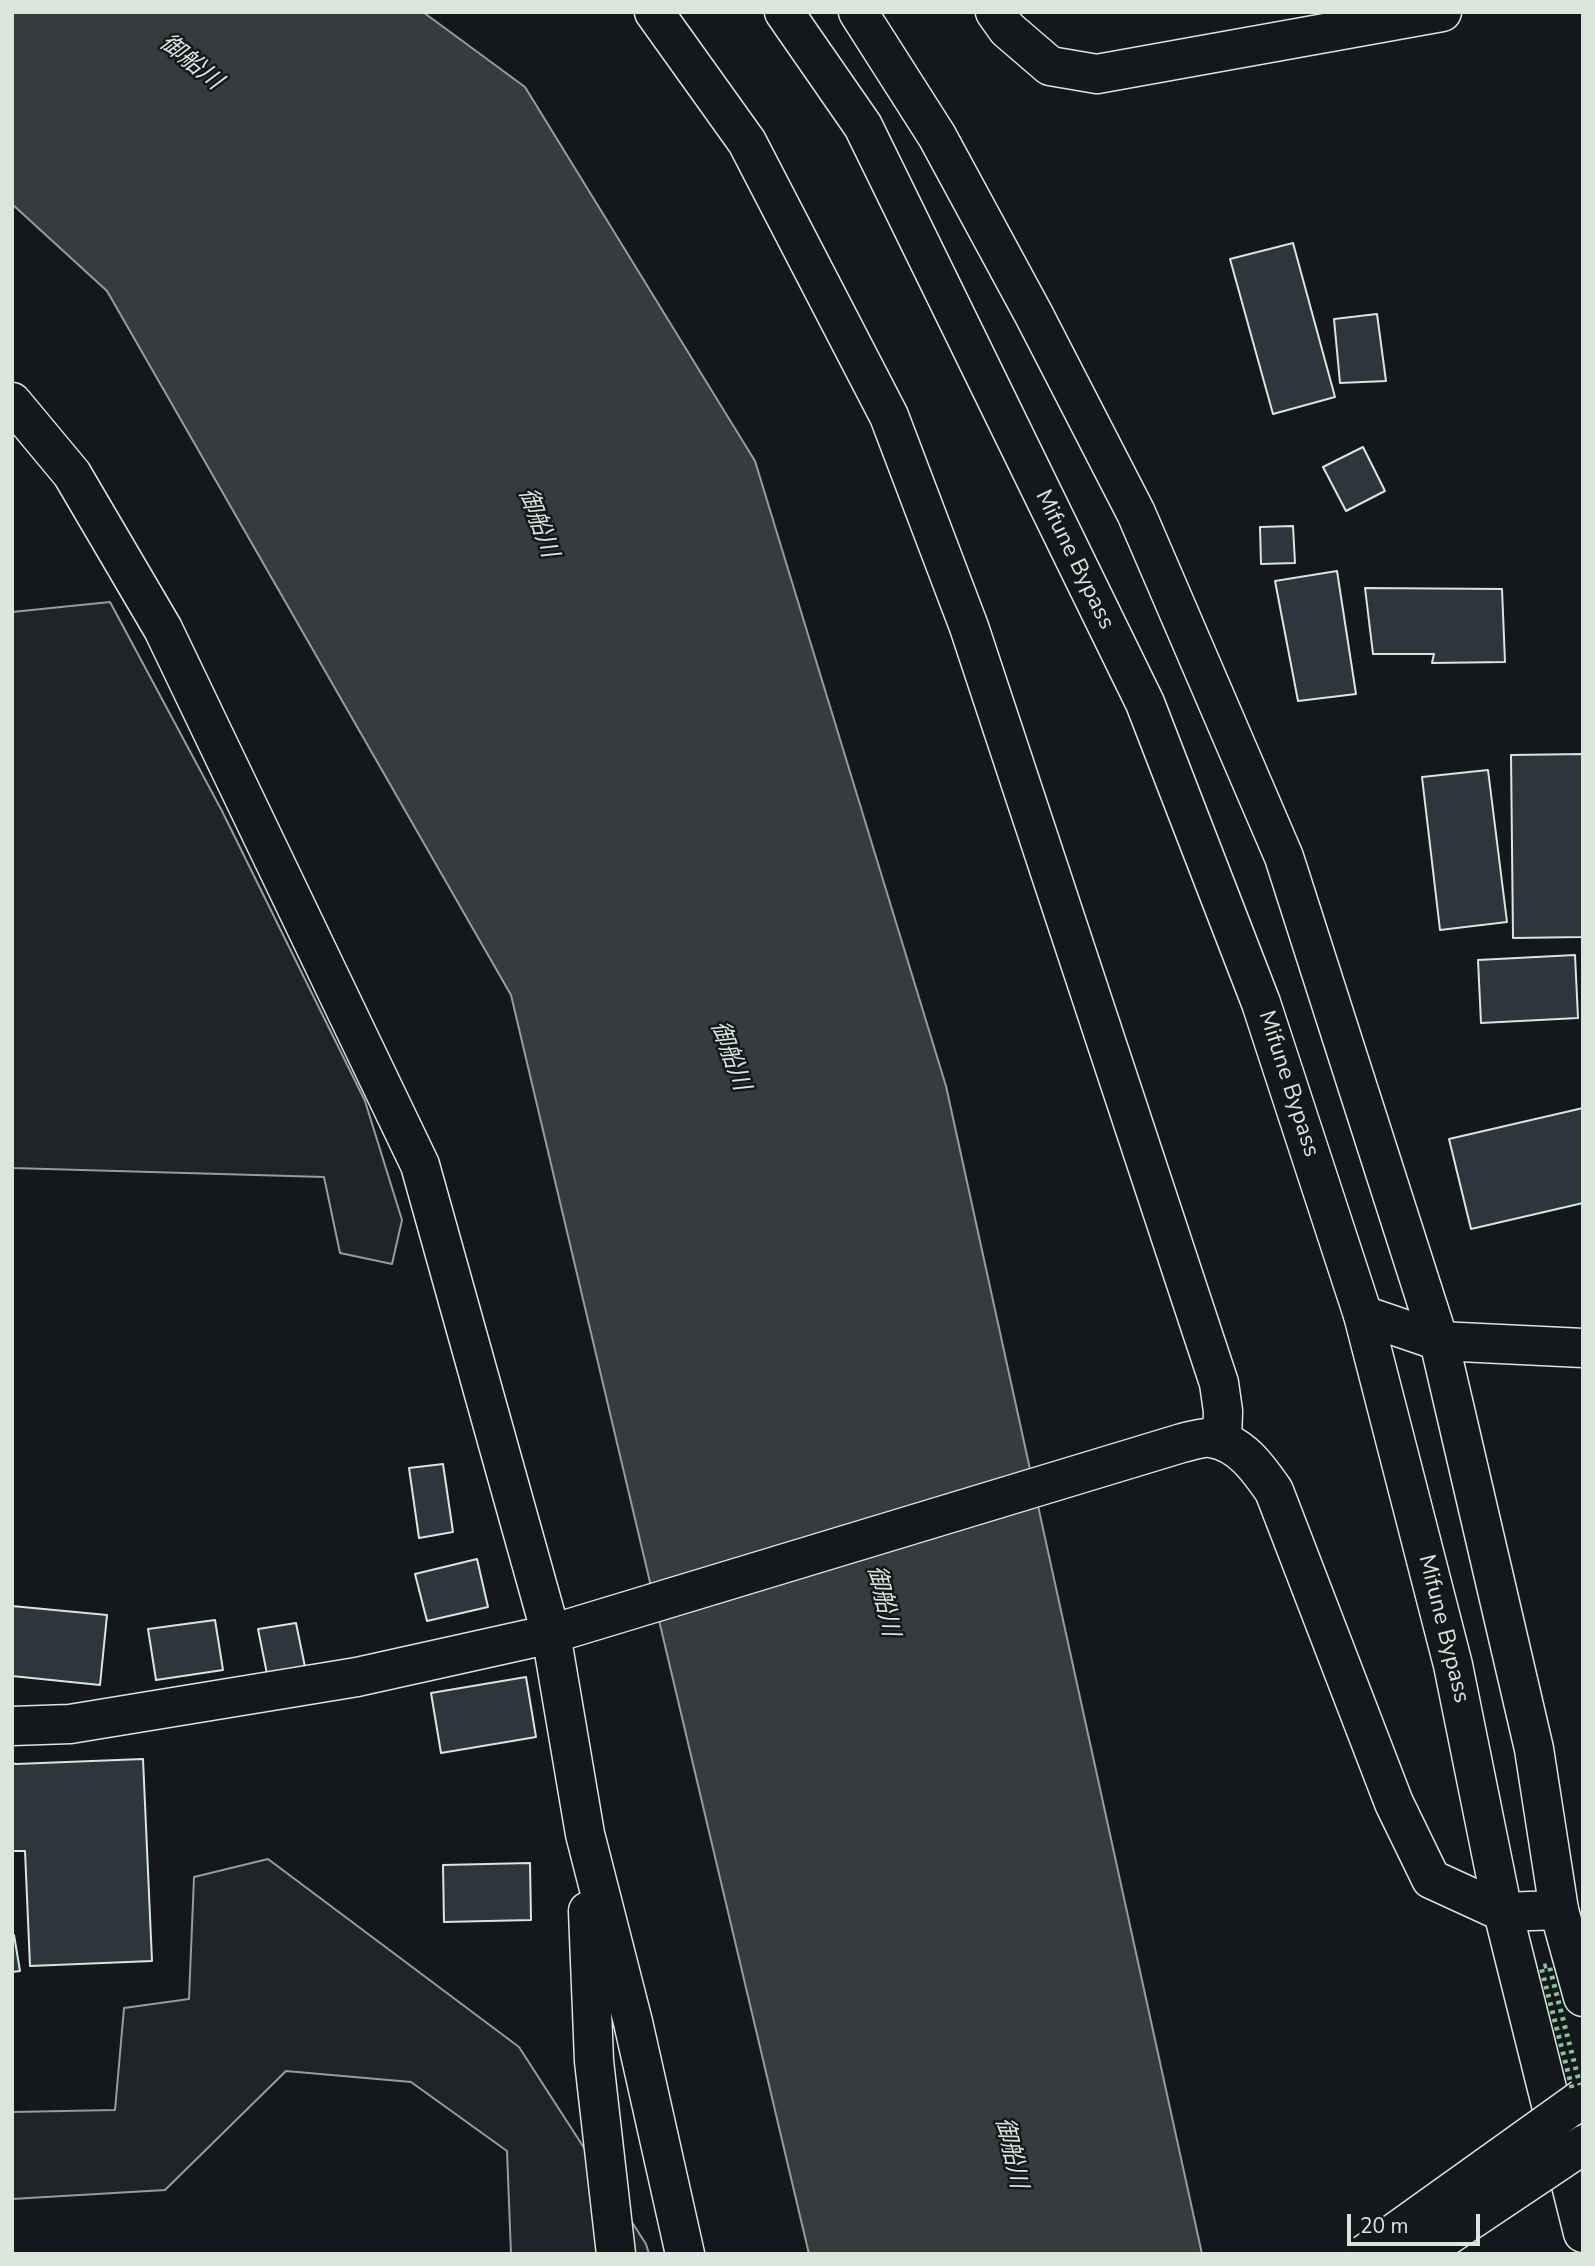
<!DOCTYPE html>
<meta charset="utf-8">
<style>
body{margin:0}
#map{position:relative;width:1595px;height:2266px;overflow:hidden;background:#14181c;font-family:"Nunito Sans",sans-serif}
canvas{display:block}
.frame{position:absolute;inset:0;border:14px solid #d8e6dc;pointer-events:none}
.scale{position:absolute;left:1347px;top:2214px;width:133px;height:32px;box-sizing:border-box;border:4px solid #d8e6dc;border-top:0;padding-left:9px;font-size:21px;line-height:24px;white-space:nowrap;color:#d8e6dc;-webkit-text-stroke:5px #14181c;paint-order:stroke}
</style>
<div id="map">
<canvas width="1595" height="2266"></canvas>
<div class="frame"></div>
<div class="scale">20 m</div>
</div>
<script>
const c = document.querySelector('canvas').getContext('2d');
c.lineJoin = 'round';
function fill(path, color) { c.fillStyle = color; c.fill(path, 'evenodd'); }
function trace(path, color, width, dash) { c.strokeStyle = color; c.lineWidth = width; c.lineCap = dash ? 'butt' : 'round'; c.setLineDash(dash || []); c.stroke(path); }
function write(font, color, halo, rows, align = 'center') {
  c.font = font + ' "Nunito Sans","Noto Sans JP",sans-serif'; c.lineWidth = 5; c.setLineDash([]); c.textBaseline = 'middle'; c.strokeStyle = halo; c.fillStyle = color; for (const [text, x, y, turn = 0] of rows) {
    c.save(); c.translate(x, y); c.rotate((+turn || 0) * Math.PI / 180); c.textAlign = isNaN(turn) ? turn : align; if (halo) c.strokeText(text, 0, 0); c.fillText(text, 0, 0); c.restore();
  }
}
const green = new Path2D(`
 M110 602 222 811 365 1101 402 1220 392 1264 340 1253 324 1177 12 1168V612Z
 M268 1859 519 2047 646 2244 649 2254H511L507 2151 411 2082 286 2071 165 2190 12 2199V2112L115 2110 124 2008 189 1999 194 1877Z`);
fill(green, '#202428');
trace(green, '#939e99', 2);
const water = new Path2D(`
 M12 12H423L525 87 755 461 946 1086 1202 2254H809L511 995 107 291 12 204Z`);
fill(water, '#363b3e');
trace(water, '#939e99', 2);
const building = new Path2D(`
 M1293 243 1335 397 1273 414 1230 259Z
 M1377 314 1386 381 1340 383 1334 319Z
 M1363 447 1385 491 1346 511 1323 467Z
 M1293 526 1295 563 1261 564 1260 527Z
 M1337 571 1356 694 1298 701 1275 581Z
 M1365 588 1502 589 1505 662 1432 663 1434 654H1373Z
 M1583 754V937L1513 938 1511 755Z
 M1488 770 1507 922 1440 930 1422 777Z
 M1575 955 1578 1018 1481 1023 1478 960Z
 M1583 1108V1203L1471 1229 1449 1139Z
 M443 1464 453 1532 419 1538 409 1468Z
 M477 1559 488 1607 427 1621 415 1574Z
 M12 1606 107 1615 100 1685 12 1676Z
 M215 1620 223 1670 156 1680 148 1629Z
 M296 1623 305 1667 267 1674 258 1629Z
 M526 1677 536 1737 441 1753 431 1693Z
 M143 1759 152 1961 30 1966 25 1851H12V1763L16 1764Z
 M530 1863 531 1920 444 1922 443 1865Z
 M12 1935H14L20 1971 12 1972Z`);
fill(building, '#2c363c');
trace(building, '#d8e6dc', 2);
const minor = new Path2D(`
 M654 12 747 142 889 416 969 627 1219 1383 1223 1411 1222 1441
 M995 12 1007 29 1050 66 1097 74 1442 12
 M12 402 72 474 163 629 420 1165 551 1634 585 1834 633 2022 685 2254
 M1363 1315 1439 1341 1583 1348
 M12 1726 70 1724 357 1677 551 1634 1182 1443C1191 1441 1202 1437 1210 1438 1240 1442 1258 1468 1274 1491L1394 1803 1431 1879 1503 1912 1559 1910
 M588 1911 594 2061 616 2254`);
const highway = new Path2D(`
 M784 12 863 126 1145 703 1261 1003 1363 1315 1453 1665 1503 1912 1583 2233
 M858 12 937 136 1034 315 1136 513 1284 857 1439 1341 1534 1749 1559 1910 1583 1997`);
trace(minor, '#d8e6dc', 41);
trace(highway, '#d8e6dc', 41);
trace(minor, '#14181c', 38);
trace(highway, '#14181c', 38);
const highwayBridge = new Path2D(`
 M1365 2254 1583 2098
 M1420 2254 1583 2145`);
trace(highwayBridge, '#d8e6dc', 41, []);
trace(highwayBridge, '#14181c', 38);
trace(new Path2D(`
 M1572 2088 1541 1967 1549 1965 1580 2085`), '#8ac095', 5, [3.5, 5]);
write('23px', '#d8e6dc', '#14181c', [
 ["Mifune Bypass",1074,560,64],
 ["Mifune Bypass",1288,1084,72],
 ["Mifune Bypass",1443,1629,76]
]);
write('italic 24px', '#d8e6dc', '#14181c', [
 ["御船川",190,63,39],
 ["御船川",537,523,70],
 ["御船川",729,1056,70],
 ["御船川",882,1601,77],
 ["御船川",1010,2153,77]
]);
</script>
